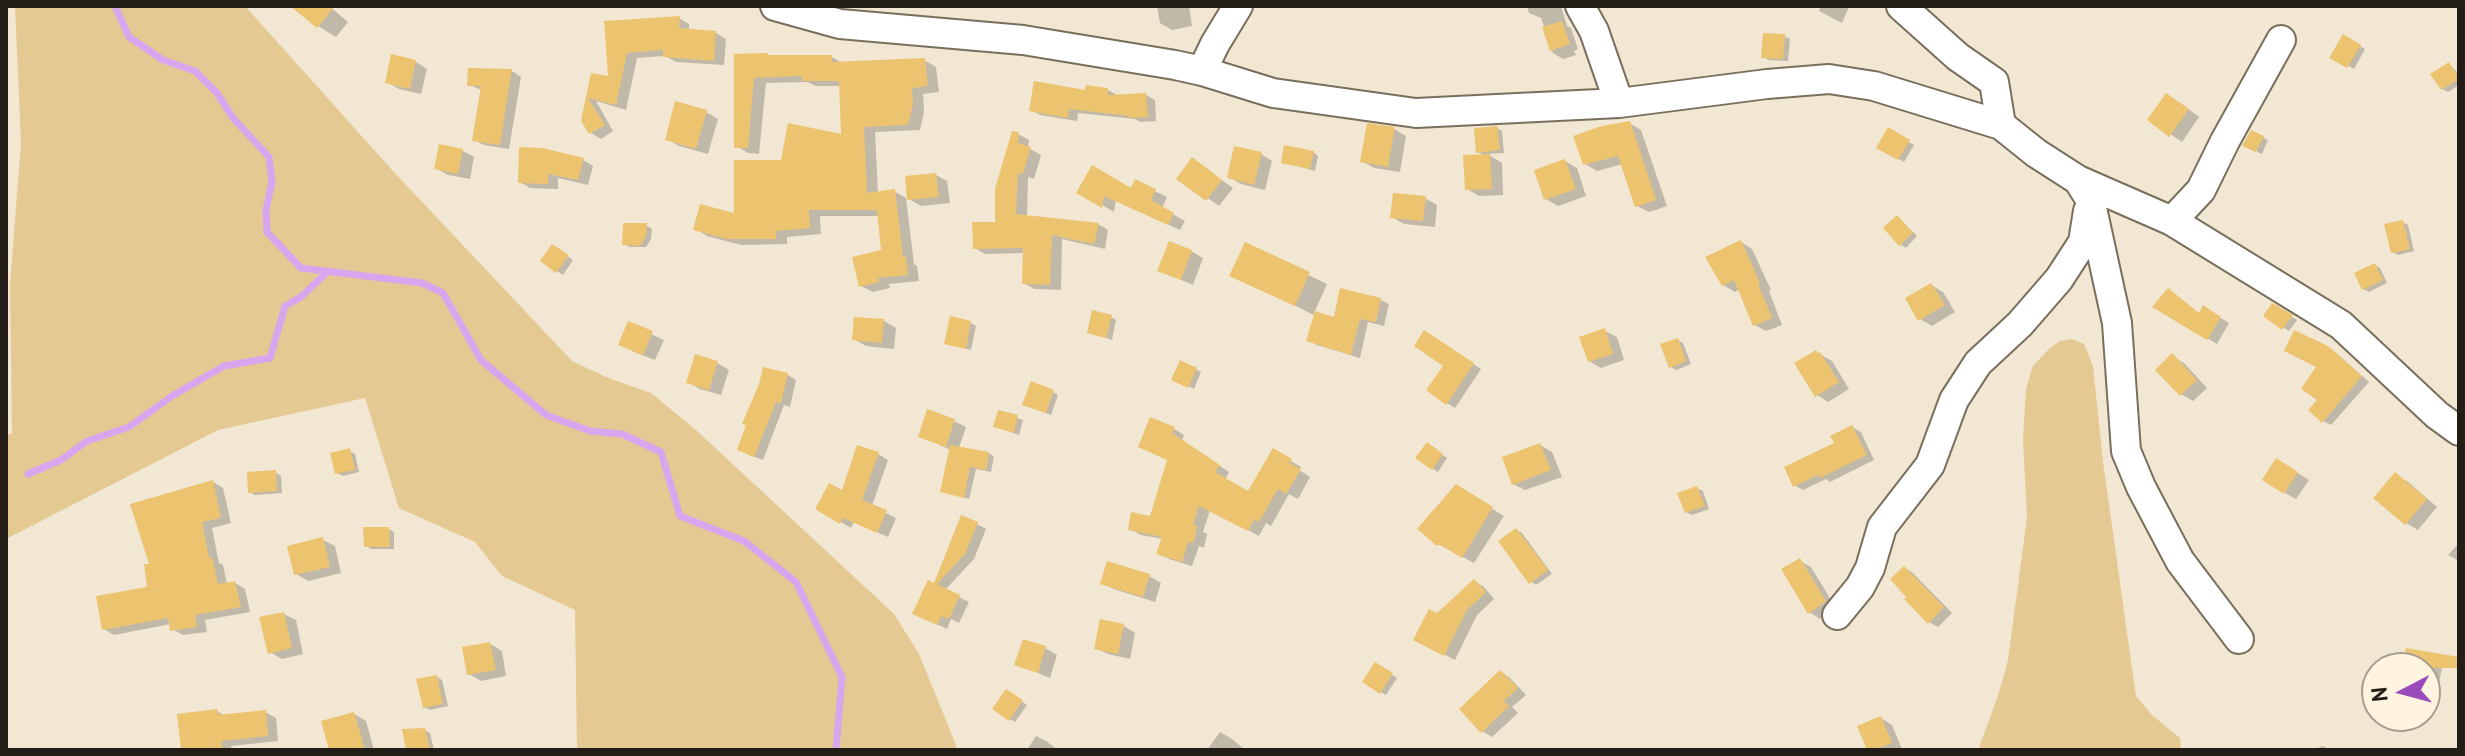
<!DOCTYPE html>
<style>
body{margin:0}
#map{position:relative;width:2465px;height:756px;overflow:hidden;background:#f1e7d3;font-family:"PT Sans",sans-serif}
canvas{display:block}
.frame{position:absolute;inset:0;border:8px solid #221e17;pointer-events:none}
.north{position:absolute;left:2361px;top:652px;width:80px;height:80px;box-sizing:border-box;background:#fef4e0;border:2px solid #a69e90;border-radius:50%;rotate:264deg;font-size:22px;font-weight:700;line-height:32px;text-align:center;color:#221e17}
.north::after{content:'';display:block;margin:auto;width:28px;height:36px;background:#994abb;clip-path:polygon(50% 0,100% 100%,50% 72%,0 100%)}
</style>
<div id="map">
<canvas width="2465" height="756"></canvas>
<div class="frame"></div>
<div class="north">N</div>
</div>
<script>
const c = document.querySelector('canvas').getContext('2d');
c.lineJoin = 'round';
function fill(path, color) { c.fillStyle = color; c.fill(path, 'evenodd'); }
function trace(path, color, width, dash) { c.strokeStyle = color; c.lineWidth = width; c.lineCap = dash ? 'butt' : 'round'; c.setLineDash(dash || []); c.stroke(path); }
fill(new Path2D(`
 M15 6H245L393 171 572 361 606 377 651 393 697 431 894 614 919 654 958 750H577L575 610 502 576 475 542 399 508 365 398 218 430 6 539V434H12L10 284 21 143Z
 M2072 339 2084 344 2093 366 2103 462 2136 696 2152 715 2180 738 2181 750H1978L1998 696 2008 660 2027 518 2023 440 2026 389 2033 366 2050 348 2060 341Z`), '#e4c993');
fill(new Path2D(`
 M293 6H329L348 22 336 37 318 26Z
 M1157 6H1189L1192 26 1172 30 1160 23Z
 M1527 6H1561L1567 26 1571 28 1578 49 1574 51 1576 55 1563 59 1553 53 1541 18 1529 13Z
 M1821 6H1847L1849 7 1842 23 1819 11Z
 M679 18 689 24V31L716 33 726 39 724 65 676 62 665 56 637 58 626 110 596 101 613 131 601 139 591 133 583 120 592 75 610 79 606 23Z
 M1784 36 1790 39 1788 61 1769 60 1763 57Z
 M2343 37 2365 49 2354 69 2332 57Z
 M768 55 771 57H832L842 63 924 60 936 67 939 92 923 94 924 112 920 130 875 132 878 194 894 191 906 198 914 264 917 266 919 281 889 284 890 288 873 292 861 286 883 251 880 216H820L821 234 787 237V244L741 245 707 236 696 229 736 215 783 162 843 136 841 86H816L807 82 766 83 759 154 748 153 736 146V56Z
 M393 56 416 62 427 69 421 94 399 89 387 82Z
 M2449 64 2459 74V85L2448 92 2442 89Z
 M512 71 521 77 509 149 484 145 474 140 482 90 469 85Z
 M1108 90 1117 95H1146L1155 100 1156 121 1140 122 1135 119 1078 113 1077 121 1040 115 1031 110 1087 92Z
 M2179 102 2199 117 2182 142 2150 120Z
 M706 112 718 119 708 154 679 146 667 139Z
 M1629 123 1641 130 1667 206 1649 212 1637 206 1623 164 1597 171 1585 164Z
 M1497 128 1502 131 1504 153 1487 154 1502 163 1503 195 1479 196 1467 189 1486 156 1478 152Z
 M1394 129 1406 136 1400 172 1374 168 1362 161Z
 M1889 130 1914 145 1904 162 1879 147Z
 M2252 132 2268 140 2262 154 2245 145Z
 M1018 134 1029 140 1028 148 1041 155 1034 179 1028 177 1027 218 1098 224 1108 230 1105 249 1062 239 1061 290 1034 289 1024 283 1025 253 985 254 974 248 997 224Z
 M463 151 474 157 470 179 448 175 436 168Z
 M1313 152 1318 156 1315 171 1283 162Z
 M1261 154 1272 161 1265 190 1241 184 1229 177Z
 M1192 159 1233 188 1219 206 1179 178Z
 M583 160 593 166 588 185 558 178V189L530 188 520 182Z
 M1565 161 1577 168 1586 196 1558 206 1546 199Z
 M936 175 947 181 950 203 921 206 909 199Z
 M1136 182 1167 197 1162 208 1185 221 1180 230 1116 200 1114 212 1079 192 1132 190Z
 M1425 198 1437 205 1435 227 1404 224 1392 217Z
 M1898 217 1917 236 1906 248 1900 244Z
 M2402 222 2408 225 2414 251 2398 255 2393 252Z
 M646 225 652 229 651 239 646 247H630L624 244Z
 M1741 242 1752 249 1771 290 1769 291 1782 325 1766 331 1755 325 1740 289 1735 292 1723 285Z
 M1246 245 1327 284 1314 313 1336 319 1381 300 1389 304 1384 326 1368 322 1360 358 1317 345 1309 340 1316 316 1232 275Z
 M558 249 573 260 563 275 542 261Z
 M1191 251 1203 258 1193 285 1160 271Z
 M2375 265 2380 268 2387 283 2369 292 2363 289Z
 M1931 285 1943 292 1955 312 1932 326 1920 319Z
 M2273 305 2297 320 2289 331 2266 316Z
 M2155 306 2200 314 2204 308 2229 323 2217 344Z
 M1111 317 1116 320 1112 340 1089 332Z
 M856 319 884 321 896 328 894 349 866 346 854 339Z
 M971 323 976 326 971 350 946 343Z
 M629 324 664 340 655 360 632 351Z
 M1605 331 1617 337 1624 360 1601 368 1589 361Z
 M1433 338 1481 369 1455 408 1447 403 1446 366Z
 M1677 340 1683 343 1691 364 1676 370 1671 367Z
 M2327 348 2336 353 2369 382 2331 425 2323 421 2320 399Z
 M1816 352 1832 361 1849 389 1828 402 1817 395Z
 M2172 356 2184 363 2207 388 2193 401 2181 394Z
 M1181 362 1201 372 1194 389 1174 379Z
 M717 363 729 370 721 395 700 389 688 382Z
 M764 369 788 375 796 380 790 407 784 405 763 460 747 454 748 425Z
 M1053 392 1058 395 1051 415 1030 407Z
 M999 412 1023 420 1019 435 996 426Z
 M954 421 966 427 959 448 989 453 994 457 991 472 976 469 969 499 942 491 951 450 920 436Z
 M1852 427 1861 432 1874 460 1830 482 1826 479 1803 490 1794 485Z
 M1174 429 1184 435 1182 441 1229 472 1225 480 1249 494 1274 451 1301 467 1299 470 1310 477 1298 499 1289 494 1271 526 1266 523 1259 536 1210 510 1203 532 1207 534 1204 548 1199 546 1192 566 1169 559 1159 553 1163 539 1141 535 1130 529 1151 518 1169 460 1140 447Z
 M1540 445 1552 452 1562 477 1525 490 1513 484Z
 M1432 447 1447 458 1438 472 1433 469Z
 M350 451 355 454 359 472 343 476 337 473Z
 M878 454 888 460 872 506 896 518 888 537 854 522 851 528 817 508 843 493Z
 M2277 460 2309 480 2296 499 2285 493Z
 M275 472 281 476 282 493 255 495 249 492Z
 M2395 475 2407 481 2437 507 2418 530 2406 523Z
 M213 482 223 488 231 523 212 528 219 563 223 565 227 584 235 583 245 589 250 612 205 620 207 632 183 635 172 629 171 624 114 635 104 629 149 588 151 565Z
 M1456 486 1504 516 1474 563 1438 544Z
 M1697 488 1703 491 1709 509 1692 515 1686 512Z
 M977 524 986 529 974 559 945 590 969 602 959 623 951 619 947 629 924 618 935 585Z
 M389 529 394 532V549H371L366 546Z
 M1516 530 1522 533 1552 574 1536 585 1531 582Z
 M323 540 335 546 341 573 308 581 296 574Z
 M2459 543V561L2448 555Z
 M1800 561 1811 567 1836 608 1820 619 1809 612Z
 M1904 568 1913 573 1952 613 1938 627 1929 622Z
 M1149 576 1161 583 1155 602 1114 589 1102 583Z
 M1474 581 1484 587 1494 599 1477 615 1455 660 1426 645Z
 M284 614 296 620 303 654 282 659 270 652Z
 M1124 626 1135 633 1130 659 1108 654 1096 648Z
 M490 644 502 651 506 676 481 681 469 674Z
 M1045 648 1057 655 1050 678 1017 664Z
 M2443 661 2434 713 2425 711V668H2405Z
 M1376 664 1397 678 1386 695 1365 682Z
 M1501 672 1510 678 1526 695 1512 707 1518 713 1492 737 1482 731Z
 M437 677 442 680 448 706 430 710 424 707Z
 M1007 691 1027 705 1015 722 1010 719Z
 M217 711 225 716 265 712 276 718 278 741 231 746 232 750H183Z
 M354 714 366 721 374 750H331Z
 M1881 718 1892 725 1902 749 1869 750Z
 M425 730 430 733 434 750H407Z
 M1220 732 1232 739 1245 750H1207Z
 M1036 736 1046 741 1058 750H1027Z
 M2323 746 2330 750H2311Z`), '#0003');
trace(new Path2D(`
 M115 6 129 37 163 60 195 71 217 93 233 118 269 157 272 182 266 210 267 232 301 268 422 283 443 293 481 360 546 415 590 431 622 434 661 452 680 516 744 541 796 582 842 677 836 750
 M28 474 61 460 87 441 129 427 172 396 224 366 270 358 285 306 301 297 327 272`), '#d7a6ef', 7);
fill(new Path2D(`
 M290 6H335L317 28Z
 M680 16 679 28 716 31 714 61 663 57V50L627 53 616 105 588 98 605 125 589 134 581 121 591 73 608 76 604 21Z
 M1562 21 1570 44 1550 51 1542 27Z
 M1763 33 1785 34 1783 59 1761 58Z
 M2343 34 2361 45 2347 68 2329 58Z
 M768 53V55H832V62L925 58 928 86 912 88 913 104 908 125 864 127 867 193 895 189 903 257H906L908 275 878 278 879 282 859 287 852 257 881 250 877 210H809L810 228 776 231V239H727L693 230 700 204 734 213V160H781L788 123 841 134 839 81H802V76L754 78 748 148H734V54Z
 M391 54 416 60 410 89 385 83Z
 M2449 62 2459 79 2441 90 2430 74Z
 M468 68 512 69 500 145 472 141 481 86H467Z
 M1034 81 1085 90 1086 85 1108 88V95L1146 93 1148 117 1129 118V116L1069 109 1068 118 1029 111Z
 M2166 93 2189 109 2169 137 2147 120Z
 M675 101 707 110 696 149 665 140Z
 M1630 121 1656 200 1635 207 1618 156 1583 165 1573 136 1602 126Z
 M1367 123 1395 127 1388 167 1360 162Z
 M1497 126 1500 150 1476 153 1474 128Z
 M1888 127 1910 140 1898 160 1876 148Z
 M2251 130 2264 136 2256 152 2242 146Z
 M1012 131 1019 132 1018 143 1031 147 1023 174 1018 173 1016 214 1099 223 1094 244 1052 235 1050 285 1022 284 1023 248 973 249 972 222H995V189Z
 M439 144 463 149 458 174 434 169Z
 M1284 145 1314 151 1310 169 1281 163Z
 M1234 146 1262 152 1254 185 1227 178Z
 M519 147 542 148 584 158 578 180 548 174V184L518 183Z
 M1490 154 1492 189 1465 190 1463 155Z
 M1192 157 1222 180 1206 201 1176 179Z
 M1565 159 1576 189 1544 200 1534 170Z
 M1092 165 1131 188 1135 179 1156 189 1151 200 1174 213 1168 225 1104 196 1102 208 1076 193Z
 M936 173 939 197 907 200 905 176Z
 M1393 193 1426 196 1423 221 1390 218Z
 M1897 215 1913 233 1899 246 1883 228Z
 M2403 220 2410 249 2391 253 2384 224Z
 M623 223H647L646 236 640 246 622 245Z
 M1741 240 1760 283 1758 284 1772 318 1753 326 1734 280 1722 286 1705 257Z
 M1169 241 1192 250 1181 280 1157 271Z
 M1245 242 1310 272 1295 306 1229 276Z
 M552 244 569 255 556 273 540 261Z
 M2375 263 2383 280 2362 290 2354 273Z
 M1931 283 1945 305 1918 321 1905 298Z
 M1340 288 1381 298 1376 322 1360 319 1351 355 1306 341 1315 311 1334 317Z
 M2168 288 2199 313 2203 305 2221 317 2207 340 2152 307Z
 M2272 303 2293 315 2282 330 2263 316Z
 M1092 310 1112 315 1106 338 1087 333Z
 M950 316 971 321 966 349 944 344Z
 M854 317 884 319 882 343 852 340Z
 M628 321 653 331 643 355 618 345Z
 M1605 328 1613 354 1588 362 1579 337Z
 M1424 330 1474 363 1446 405 1426 390 1443 366 1414 346Z
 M2294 330 2328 346 2362 376 2322 423 2308 410 2317 400 2301 389 2316 367 2284 351Z
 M1678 338 1686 361 1669 368 1660 344Z
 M1816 350 1818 353 1820 352 1839 382 1815 397 1794 363Z
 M2172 353 2197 380 2180 396 2155 370Z
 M695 354 718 361 709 390 686 383Z
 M1180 360 1197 368 1188 388 1171 380Z
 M763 367 788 373 781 403 776 402 754 457 737 450 746 425 742 424 759 384Z
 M1031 381 1054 390 1046 413 1022 405Z
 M927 409 955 419 946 447 918 437Z
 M998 410 1018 415 1014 433 993 427Z
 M1150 417 1175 427 1172 433 1220 465 1215 472 1248 491 1273 448 1292 459 1290 463 1301 469 1286 494 1278 489 1259 522 1254 519 1248 531 1199 506 1193 525 1197 526 1194 543 1188 542 1182 562 1156 554 1162 537 1128 530 1131 512 1150 516 1167 460 1138 447Z
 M1852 425 1867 455 1820 478 1818 475 1793 487 1784 467 1834 443 1830 436Z
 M1427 442 1443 454 1432 470 1415 458Z
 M1540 443 1551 470 1512 485 1502 457Z
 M857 445 879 452 862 500 887 510 877 533 843 518 840 524 815 509 829 483 842 490Z
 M950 445 989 452 986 470 970 467 964 498 940 492Z
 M350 448 355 470 335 474 330 453Z
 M2276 458 2298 472 2284 494 2262 480Z
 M276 470 277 491 248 493 247 472Z
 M2395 472 2427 499 2405 525 2373 498Z
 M213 480 221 518 202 522 209 558 212 557 218 584 235 581 241 607 195 615 197 627 170 631 168 618 102 630 96 596 147 587 144 564H149L130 504Z
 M1456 484 1493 507 1462 558 1439 544 1437 546 1417 529Z
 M1697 486 1705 506 1685 513 1677 493Z
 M961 515 978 522 965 554 937 584 960 595 949 619 941 616 937 625 912 614 928 580 934 583Z
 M363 527H389L390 547H364Z
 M1516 528 1548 570 1529 584 1498 541Z
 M323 537 330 567 294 575 287 546Z
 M1800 558 1826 601 1808 614 1781 569Z
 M1107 561 1150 574 1143 597 1100 584Z
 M1904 566 1944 607 1928 624 1904 599 1906 597 1890 579Z
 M1474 579 1486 592 1467 610 1444 656 1413 640 1429 609 1437 613Z
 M284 612 292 648 268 654 259 617Z
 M1100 619 1124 624 1118 654 1094 649Z
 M1023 639 1046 646 1038 673 1014 665Z
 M490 642 496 670 467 675 462 647Z
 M2406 648 2459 657V668H2403Z
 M1375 662 1393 673 1380 694 1362 682Z
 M1500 670 1518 688 1504 701 1509 706 1481 733 1459 709Z
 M437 675 443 704 423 708 416 679Z
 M1006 689 1023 700 1009 721 992 709Z
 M217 709 218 715 266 710 268 736 221 741 223 750H181L177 714Z
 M354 712 365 750H329L321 721Z
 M1881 716 1892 743 1873 750H1867L1857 726Z
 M425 728 430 750H406L402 729Z`), '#ecc36e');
const minor = new Path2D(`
 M775 6 840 24 1023 40 1175 65 1202 71 1273 93 1416 113 1619 103 1767 84 1829 79 1874 86 2001 125 2036 153 2078 180 2172 221 2341 325 2437 415 2459 431
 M1580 6 1594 31 1619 103
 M1901 6 1958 57 1994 82 2001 125
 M1202 71 1215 44 1238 6
 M2078 180 2090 199 2117 323 2126 451 2141 487 2180 561 2239 639
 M2172 221 2201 190 2225 141 2281 40
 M1837 615 1860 587 1870 568 1882 527 1930 465 1954 400 1978 363 2020 324 2059 279 2083 242 2088 211`);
trace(minor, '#786f5d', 32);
trace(minor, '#fff', 28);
</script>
